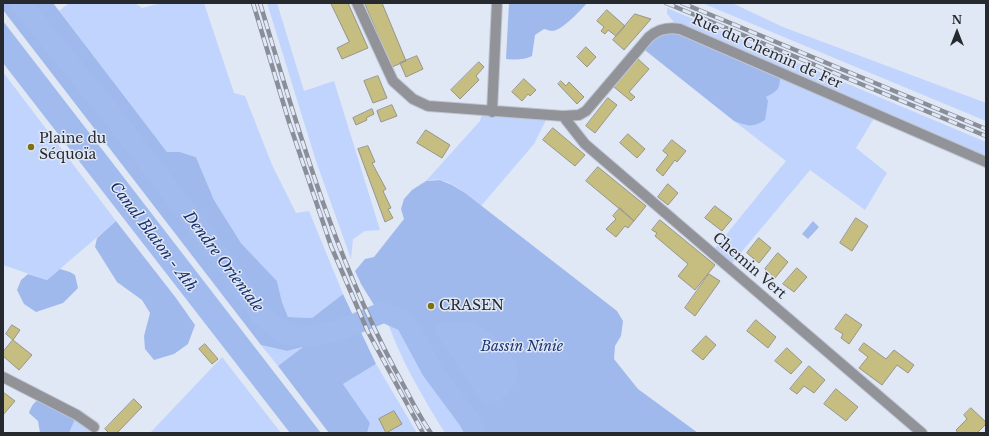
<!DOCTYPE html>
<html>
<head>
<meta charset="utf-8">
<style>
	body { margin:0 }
	#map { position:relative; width:989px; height:436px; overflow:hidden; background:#e0e7f5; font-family:"Libre Baskerville",serif }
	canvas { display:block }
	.frame { position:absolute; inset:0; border:4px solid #26292e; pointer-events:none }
	.north { position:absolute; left:937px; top:12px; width:40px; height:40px; -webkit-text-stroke:3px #e0e7f5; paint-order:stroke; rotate:0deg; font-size:11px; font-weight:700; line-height:16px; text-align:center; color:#26292e }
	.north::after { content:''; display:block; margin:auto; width:14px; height:18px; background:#26292e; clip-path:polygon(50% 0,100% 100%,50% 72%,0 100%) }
</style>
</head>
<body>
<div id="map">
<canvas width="989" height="436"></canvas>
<div class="frame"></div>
<div class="north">N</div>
</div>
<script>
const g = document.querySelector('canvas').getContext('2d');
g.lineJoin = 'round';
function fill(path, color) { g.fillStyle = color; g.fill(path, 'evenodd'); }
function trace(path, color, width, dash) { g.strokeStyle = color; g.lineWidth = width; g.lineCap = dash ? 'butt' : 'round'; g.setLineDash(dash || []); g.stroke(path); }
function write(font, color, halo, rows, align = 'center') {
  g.font = font + ' "Libre Baskerville",serif'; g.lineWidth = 3; g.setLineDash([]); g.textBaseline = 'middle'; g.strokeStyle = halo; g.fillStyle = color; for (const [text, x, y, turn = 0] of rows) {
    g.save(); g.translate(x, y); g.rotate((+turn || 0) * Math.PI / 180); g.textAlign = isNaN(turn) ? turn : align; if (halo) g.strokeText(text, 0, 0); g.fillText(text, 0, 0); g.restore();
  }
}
fill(new Path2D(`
	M69,3H135L142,8L162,3H204L234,93L245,96L272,165L296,213L309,211L343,294L312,318L288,317L282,302L277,281L241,243L214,200L196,157L180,152H167L59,11Z
	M267,3H277L304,91L334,81L380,230L365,231L353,239L351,259L316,161Z
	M702,3H732L783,27L986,103V121Z
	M667,8L986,142V162L876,115L856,148L887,173L865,210L810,170L729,267L712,252L786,161L734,121L747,126L680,29L667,14Z
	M3,72L116,221L47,280L3,265Z
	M483,110L547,118L534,144L481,206C470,197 453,182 440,180C436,179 430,180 426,181L480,121Z
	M384,312L406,322L432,370L469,420L476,433H445C421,395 398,355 384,312Z
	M261,345L287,351L304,347L278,366Z
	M222,357L281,433H150Z
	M376,364L417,433H367L370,423L343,384Z
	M77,415L100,433H69Z`), '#c0d4fd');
fill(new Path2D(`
	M3,3H53L167,152H180L196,157L214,200L241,243L277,281L282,302L288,317L312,318L343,294L376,364L343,384L370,423L367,433H329L278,366L303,347L287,351L261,345L3,10Z
	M509,3H587C581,10 565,27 556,30C552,32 548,30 544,29L535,35L532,56C524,60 516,60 506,59Z
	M667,28L780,77C780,90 777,91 766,97L768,101L765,120C752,128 747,126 734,121L641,47Z
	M440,180L452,185L465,193L617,311L623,321L621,336L615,346L614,359L638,389L698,433H476L469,420L432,370L406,322L384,312L374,305L361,284L355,271L365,259L374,257L404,219L401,209L404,199L412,190L426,181Z
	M116,221L176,298L195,325L188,344L174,354L154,360L145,349L144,336L150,313L142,300L117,282L95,247L97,238Z
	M60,269L70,272L75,275L78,288L63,303L36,312L24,304L17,290L21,280L28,274L47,280Z
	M43,397L77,415L69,433H40L38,421L29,413C32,404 35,401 43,397Z`), '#a0b9ed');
fill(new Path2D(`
	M3,21L321,433H290L3,63Z
	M813,221L819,227L808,239L802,234Z
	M445,322H476C491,335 530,361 514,385C510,392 503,397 497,403L483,404L436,333L435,324Z`), '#a1bbef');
trace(new Path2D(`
	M20,3L112,115L226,264L260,314L285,334L310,336L338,331L384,312L406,322L432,370L469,420L476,433`), '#a1bbef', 21);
const building = new Path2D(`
	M331,3H348L368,48L342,59L337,48L349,42Z
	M365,3H382L406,61L392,67Z
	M607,10L625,26L616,36L608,30L605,34L601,31L604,27L597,21Z
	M635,14L651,19L624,50L613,40Z
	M586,47L596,57L587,67L577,57Z
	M417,56L423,69L406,77L400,63Z
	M638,59L649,69L629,92L635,97L631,101L614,87Z
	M479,62L484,67L476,76L479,80L460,99L451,90Z
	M378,76L387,98L373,103L364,81Z
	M524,79L536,90L530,96L528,94L522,101L512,92Z
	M561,81L566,86L569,82L584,97L577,104L558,84Z
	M608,98L617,105L595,133L586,126Z
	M392,105L397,116L381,122L377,111Z
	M372,109L374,114L366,118L367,120L356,125L353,118Z
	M553,128L585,155L575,166L543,140Z
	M426,130L450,145L442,158L417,143Z
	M628,134L645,149L637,158L620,143Z
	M672,140L686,151L677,162L675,160L663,176L656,170L668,155L663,151Z
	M368,146L375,162L372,163L386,189L383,191L391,208L388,209L393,218L385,222L358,149Z
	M598,167L646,206L634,221L586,181Z
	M668,184L678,193L668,205L658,197Z
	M715,206L732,219L722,231L705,218Z
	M620,208L634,221L628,228L625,226L616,237L606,229L616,219L613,216Z
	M856,218L868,226L852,251L840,243Z
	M660,220L715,265L695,290L678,276L688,264L655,236L657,233L652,230Z
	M759,238L771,248L759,263L747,253Z
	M778,253L788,262L775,278L765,269Z
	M797,268L807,277L794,292L783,284Z
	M709,274L720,281L695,316L685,308Z
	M432,301L435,305L431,310L427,307Z
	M846,314L862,325L849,344L841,338L843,334L835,329Z
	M756,320L776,337L768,348L747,331Z
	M12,325L20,330L13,340L6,334Z
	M706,336L716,345L703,360L692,351Z
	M13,340L32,355L19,370L3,356V352Z
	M864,343L886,359L894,350L914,365L908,373L897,365L882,385L859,368L868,357L859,350Z
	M205,344L218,359L212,364L199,349Z
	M787,348L802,362L791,374L775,361Z
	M809,366L825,380L814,393L804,386L797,394L790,389Z
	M836,389L858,407L846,421L824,404Z
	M3,392L15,401L3,415Z
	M134,399L142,407L117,433H109L105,429Z
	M971,408L986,422V424L977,433H958L956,430L967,419L964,415Z
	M394,411L402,424L386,433L379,419Z`);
fill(building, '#c6bd81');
trace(building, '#979587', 1);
const street = new Path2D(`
	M357,3L393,81L413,99L428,106L563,116L579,115L586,111L649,37C658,29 668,27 680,29L986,162
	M492,112L497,3
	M563,116L585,144L922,433
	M3,377L77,415L94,427`);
trace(street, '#bfc5d1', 12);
trace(street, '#919399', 10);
const rail = new Path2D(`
	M253,3L289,122L331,246L368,332L423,433
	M260,3C300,136 337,266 405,388C413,403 421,419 431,433
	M666,3L986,136
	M682,3L986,129`);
trace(rail, '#898e98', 4.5);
trace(rail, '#e0e7f5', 3, [9]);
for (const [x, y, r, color] of [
	[31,147,4,"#7f7112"],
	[431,306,4,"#7f7112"]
]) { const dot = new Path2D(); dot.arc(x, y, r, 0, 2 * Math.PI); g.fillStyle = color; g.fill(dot); trace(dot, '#e0e7f5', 1.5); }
write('14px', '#26292e', '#e0e7f5', [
	["Rue du Chemin de Fer",767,52,24],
	["Chemin Vert",749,266,41]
]);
write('14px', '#26292e', '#e0e7f5', [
	["Plaine du",39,139],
	["Séquoïa",39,155],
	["CRASEN",439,306]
], 'left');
write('italic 14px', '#1d3673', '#e0e7f5', [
	["Bassin Ninie",522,347]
]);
write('italic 15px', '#152e6a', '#e0e7f5', [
	["Canal Blaton - Ath",153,237,53],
	["Dendre Orientale",223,262,53]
]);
</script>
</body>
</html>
